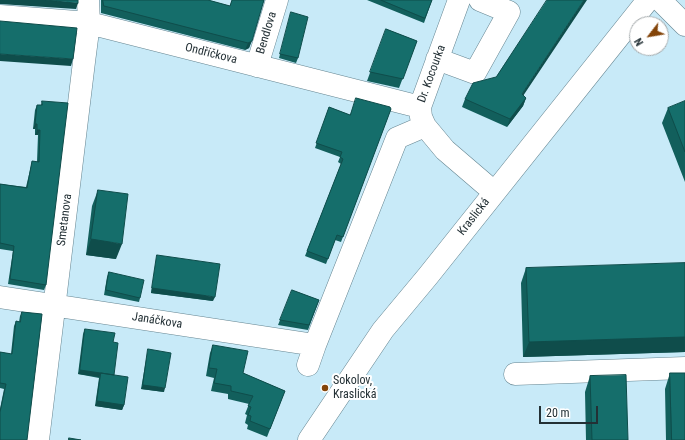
<!DOCTYPE html>
<html>
<head>
<meta charset="utf-8">
<style>
	body { margin:0 }
	#map { position:relative; width:685px; height:440px; overflow:hidden; background:#c8eaf8; font-family:"Roboto Condensed",sans-serif }
	canvas { display:block }
	.north { position:absolute; left:629px; top:16px; width:40px; height:40px; box-sizing:border-box; background:#fff; border:1px solid #a7acae; border-radius:50%; rotate:239deg; font-size:11px; font-weight:700; line-height:16px; text-align:center; color:#233035 }
	.north::after { content:''; display:block; margin:auto; width:14px; height:18px; background:#834409; clip-path:polygon(50% 0,100% 100%,50% 72%,0 100%) }
	.scale { position:absolute; left:539px; top:406px; width:59px; height:18px; box-sizing:border-box; border:2px solid #233035; border-top:0; padding-left:5px; font-size:12px; line-height:14px; white-space:nowrap; color:#233035; -webkit-text-stroke:3px #fff; paint-order:stroke }
</style>
</head>
<body>
<div id="map">
<canvas width="685" height="440"></canvas>
<div class="north">N</div>
<div class="scale">20 m</div>
</div>
<script>
const g = document.querySelector('canvas').getContext('2d');
g.lineJoin = 'round';
function trace(path, color, width, dash) { g.strokeStyle = color; g.lineWidth = width; g.lineCap = dash ? 'butt' : 'round'; g.setLineDash(dash || []); g.stroke(path); }
function fill(path, color) { g.fillStyle = color; g.fill(path, 'evenodd'); }
function write(font, color, halo, rows, align = 'center') {
  g.font = font + ' "Roboto Condensed",sans-serif'; g.lineWidth = 4; g.setLineDash([]); g.textBaseline = 'middle'; g.strokeStyle = halo; g.fillStyle = color; for (const [text, x, y, turn = 0] of rows) {
    g.save(); g.translate(x, y); g.rotate((+turn || 0) * Math.PI / 180); g.textAlign = isNaN(turn) ? turn : align; if (halo) g.strokeText(text, 0, 0); g.fillText(text, 0, 0); g.restore();
  }
}
const minor = new Path2D(`
	M459,0L420,107L421,117L425,126L445,150L494,192
	M660,0L685,25
	M0,16L89,23L420,107
	M437,59L475,73L509,12L480,0
	M257,66L277,0
	M0,297L315,345
	M308,365L315,345L397,138L425,126
	M515,374L685,368
	M38,440L84,62L89,23L88,0
	M309,440L383,330L428,276L648,0`);
trace(minor, '#658591', 23);
trace(minor, '#fff', 22);
fill(new Path2D(`
	M101,0H208L230,6L232,0H264L249,48L245,50L101,13Z
	M367,0H432L424,23Z
	M291,12L298,58L296,63L279,58Z
	M386,29L417,41L399,88L367,81Z
	M524,96L526,98L523,106L507,127L462,107L465,99Z
	M42,101L46,285L44,290L8,284L13,251L0,249V184L26,187L31,166L32,161L37,162L38,135H35V129H33L35,110L37,105H41Z
	M685,101V182L662,123L668,108Z
	M329,107L350,115L391,109L341,242L335,240L326,264L305,256L341,164L338,162L340,157L315,148Z
	M98,190L116,259L86,255L92,206Z
	M157,255L213,301L151,293L156,259Z
	M685,263V352L523,357L521,283L526,268Z
	M109,272L140,298L139,302L104,295L107,277Z
	M292,290L319,300L308,330L278,325Z
	M22,312L0,440V409L4,389L0,388V352L11,354L14,326L16,321L19,322L20,316Z
	M85,329L113,342L114,375L124,405L122,410L95,406L99,378L78,374L83,334Z
	M213,345L243,373L285,391L267,437L247,429L248,425L245,423L247,415L245,414L249,404L228,399V394L211,391L214,378L206,376L210,353Z
	M148,349L164,392L141,389L147,354Z
	M670,373L685,440H666L665,389Z
	M590,376L628,440H586L585,392Z`), '#125f5c');
fill(new Path2D(`
	M0,0H46L78,3L76,9L0,4Z
	M584,0H587L519,102L522,94Z
	M252,41L249,48L245,50L248,43Z
	M0,54L73,59L71,66L0,61Z
	M526,98L523,106L507,127L510,119Z
	M35,124H37L35,129H33Z
	M37,130H40L38,135H35Z
	M91,239L122,244L116,259L86,255Z
	M152,288L215,297L213,301L151,293Z
	M685,337V352L523,357L529,342Z
	M80,370L101,373L99,377L78,374Z
	M143,385L165,388L164,392L141,389Z
	M97,401L124,405L122,410L95,406Z`), '#0f4d4b');
const building = new Path2D(`
	M46,0H78V3Z
	M103,0H208L230,6L232,0H264L252,41L248,43L104,6Z
	M381,0H432L425,18Z
	M547,0H584L522,94L526,98L510,119L465,99L473,83L496,77Z
	M291,12L308,17L298,58L280,54Z
	M0,21L77,28L73,59L0,54Z
	M386,29L417,41L403,79L370,72Z
	M356,98L390,107L391,109L343,237L337,235L328,259L307,251L343,159L340,157L342,152L316,143L329,107L350,115Z
	M42,101L68,103L46,285L10,279L14,246L0,243V184L27,188L32,161L39,162L40,130H37V124H35L37,105H42Z
	M685,101V152L668,108Z
	M98,190L128,194L122,244L91,239Z
	M157,255L220,264L215,297L152,288Z
	M685,263V337L529,342L526,268Z
	M109,272L144,280L140,298L106,290Z
	M292,290L319,300L309,325L280,320Z
	M22,312L42,314L27,440H0V412L6,384L0,383V352L12,354L16,321L20,322Z
	M85,329L115,333L113,342L118,343L114,375L80,370Z
	M213,345L248,351L243,373L285,391L270,429L250,421L251,416L248,415L251,407L248,406L253,396L231,391V386L214,383L217,369L209,368Z
	M148,349L171,353L165,388L143,385Z
	M101,373L128,377L124,405L97,401Z
	M670,373H685V440H672Z
	M626,375L628,440H592L590,376Z
	M69,438L81,440H69Z`);
fill(building, '#156e6b');
trace(building, '#0f4d4b', 1);
for (const [x, y, r, color] of [
	[325,388,4,"#834409"]
]) { const dot = new Path2D(); dot.arc(x, y, r, 0, 2 * Math.PI); g.fillStyle = color; g.fill(dot); trace(dot, '#fff', 1.5); }
write('12px', '#233035', '#fff', [
	["Bendlova",267,33,-73],
	["Ondříčkova",211,54,14],
	["Dr. Kocourka",432,74,-70],
	["Kraslická",474,217,-52],
	["Smetanova",65,220,-83],
	["Janáčkova",157,321,9]
]);
write('12px', '#233035', '#fff', [
	["Sokolov,",333,381],
	["Kraslická",333,395]
], 'left');
</script>
</body>
</html>
